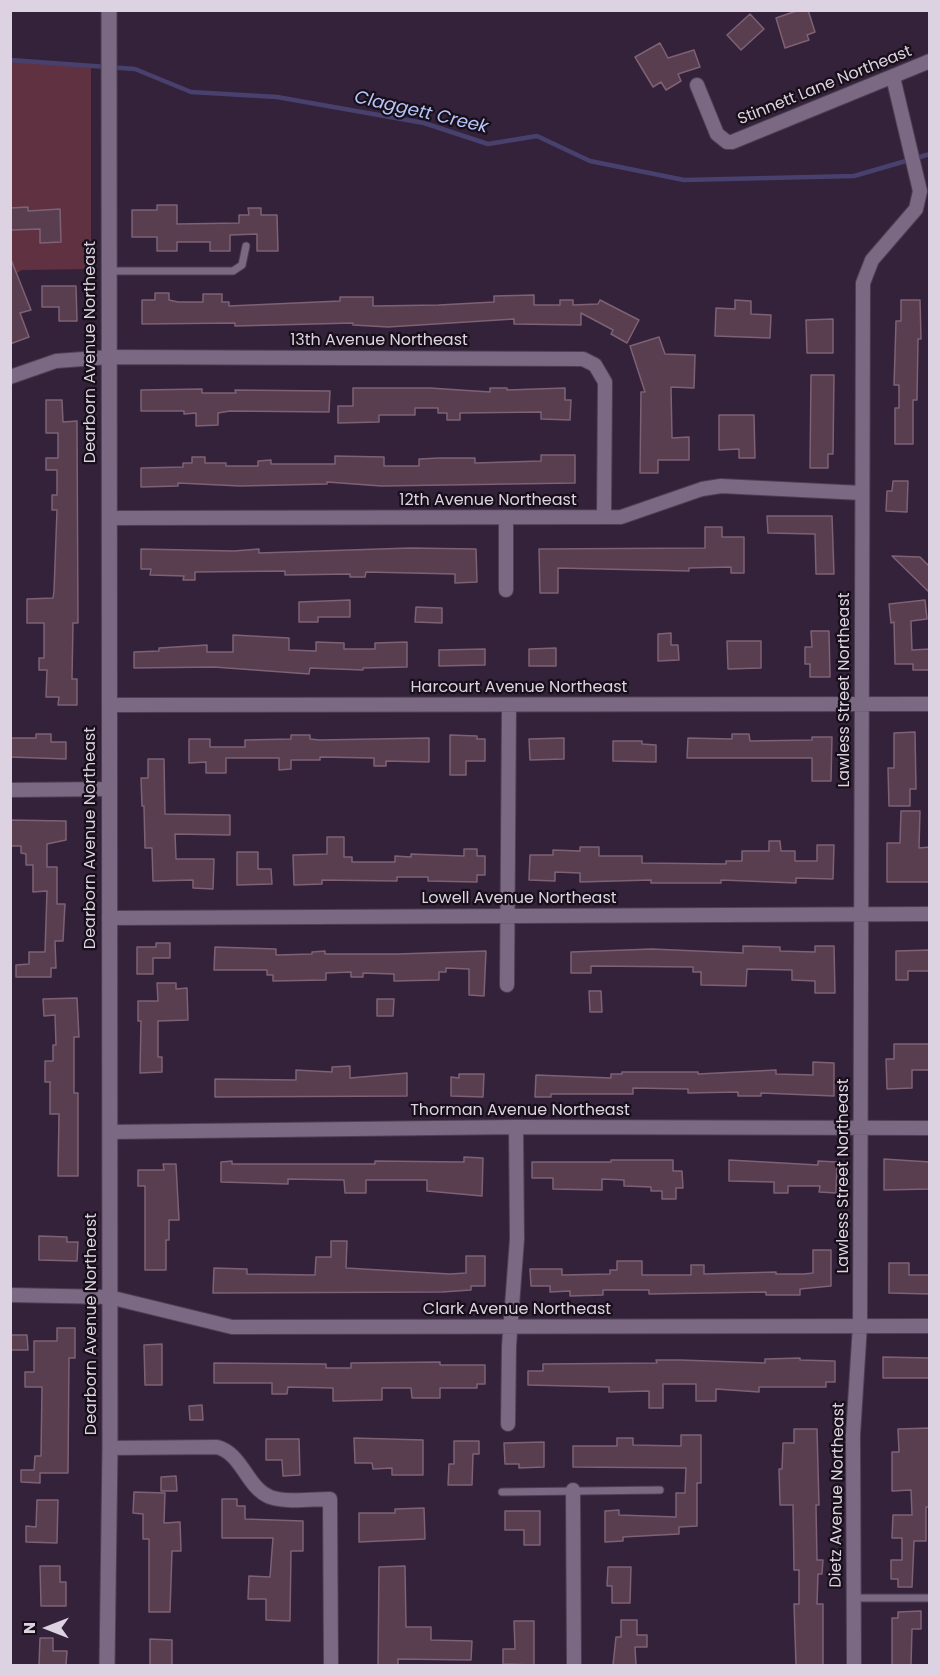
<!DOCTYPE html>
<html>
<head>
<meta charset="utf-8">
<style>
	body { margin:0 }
	#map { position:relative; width:940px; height:1676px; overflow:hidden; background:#332239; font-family:Poppins,sans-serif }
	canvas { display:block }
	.frame { position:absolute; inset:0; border:12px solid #ddd2e1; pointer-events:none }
	.north { position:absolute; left:18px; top:1598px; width:60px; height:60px; -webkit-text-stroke:4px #170f19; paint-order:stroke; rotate:270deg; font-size:16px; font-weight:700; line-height:24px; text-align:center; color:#ddd2e1 }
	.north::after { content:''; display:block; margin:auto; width:21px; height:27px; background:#ddd2e1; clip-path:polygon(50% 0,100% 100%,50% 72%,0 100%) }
</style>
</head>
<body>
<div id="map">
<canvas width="940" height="1676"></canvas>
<div class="frame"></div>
<div class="north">N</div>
</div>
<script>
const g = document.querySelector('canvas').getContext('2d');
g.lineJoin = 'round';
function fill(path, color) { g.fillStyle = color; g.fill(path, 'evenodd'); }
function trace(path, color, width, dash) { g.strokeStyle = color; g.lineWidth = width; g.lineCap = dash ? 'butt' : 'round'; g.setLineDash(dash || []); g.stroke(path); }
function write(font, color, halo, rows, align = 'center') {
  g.font = font + ' Poppins,sans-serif'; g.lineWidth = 4.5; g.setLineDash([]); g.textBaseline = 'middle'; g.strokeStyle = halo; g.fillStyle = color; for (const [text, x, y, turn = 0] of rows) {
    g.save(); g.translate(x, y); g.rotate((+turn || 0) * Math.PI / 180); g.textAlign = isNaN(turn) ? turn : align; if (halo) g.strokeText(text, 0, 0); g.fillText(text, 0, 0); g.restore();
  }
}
fill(new Path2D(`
	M10,60L91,65V269L22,270L11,276Z`), '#603241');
trace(new Path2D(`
	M10,60L135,69L191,92L277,97L424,123L488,144L537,136L590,161L684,180L854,176L930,154`), '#48416e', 4.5);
const building = new Path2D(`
	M799,10H808L815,32L807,35L809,40L785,48L776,18Z
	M750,14L764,29L741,50L727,35Z
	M660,43L668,58L694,50L700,67L678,74L681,81L666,90L661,82L653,87L635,57Z
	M157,205H177V224L239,223V215H249L248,208H261V215H277L278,251H257V234L230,235V251H210V242H177V251H157V237H132V210H157Z
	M28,207V211L60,209L61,242L40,243V229L11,230L10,208Z
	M10,257L31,310L20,313L29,337L10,344Z
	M42,286H76L77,321H59V307H42Z
	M155,293H169V300L178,302H203V294H222V302H229V306L340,301V297H373V306L439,305L494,302V296L534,295V305H560V300H573V305L598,304L600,300L639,320L627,343L611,334L613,330L581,313V325L514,324V319L388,327L353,325V323L235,326V323L142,324V300H155Z
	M735,300L751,301V314L771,315L770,338L715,336L716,308L735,309Z
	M901,300H920L921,339H918L917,400H913V444H895V408H899V385H894L895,354L896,321H901Z
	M833,319V353H807L806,320Z
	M659,337L665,354L695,355L694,388L671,387L672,438L689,437V460H658V473H640L641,392H645L630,346Z
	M811,375H834L833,454H828V468H810Z
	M353,388H430L490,392V388H507V390L565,388V400H571L570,420L541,419V412L460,413V420H447V413H438V408H415V415H379V422L338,423V406H353Z
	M202,389V393H236L235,390L330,391L329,412L230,411L218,413V425L196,426V413L184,414V411H141V390Z
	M46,400H62L63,422L77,421L78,623H73L72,679H77V705H58L59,697H46L47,670H39V658H44V623H27V599L53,598L54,591L57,510H52V495H57V470H46V458H58V433H46Z
	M719,415H754L755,458H739V449L719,450Z
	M541,455H575V483L381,486L327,482V484L240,486L178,483V486L141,487V468L183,467V463H192V457H205V463H226V466H258V461L271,460V464H335V456L384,457V466H419V459L439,458H475V463L541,461Z
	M893,481H908L907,512L886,511L887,491H892Z
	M767,516H832L834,574H816L815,534L768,533Z
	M705,527H722V537H744V573H731V567L689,568V571L558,568V593H540L539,549L705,548Z
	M410,548L476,549L477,582L455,583V574L366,572L365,577H350V574L285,575V571L195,572V580H183L184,576L150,575L151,569H141V549L234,551L259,549V553Z
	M892,556L920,557L930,567V593Z
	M350,600V617H318V622H299V602Z
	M925,600L927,619L911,621L912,650L930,649V670H913V664H895L894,622L891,623L889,604Z
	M416,607L442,608V623L415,622Z
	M811,631H829L830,677H810V664H805V647H812Z
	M671,633V645H678L679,660L658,661V634Z
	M233,635L289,638V650L316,651V642L344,643V649H375V643L407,642V667L363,668V670L310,668L309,674L214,667L134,668V652L159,651V648L207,645V652H233Z
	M727,641H761V668L728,669Z
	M556,648V666H529V649Z
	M485,649V665L439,666V650Z
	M915,732L916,789H910V806H889L888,768H894V733Z
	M36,734H51V742H66V759L10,757V738H36Z
	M732,734H749L750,741L812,740V737H832L831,781H812V758H687L688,738L732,739Z
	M291,735H310V739L319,740L429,738V762L386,761V766H374V758L320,757V760H291V769L279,770V758H226V773H206V762L189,763V739H210V747H245V740L291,739Z
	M450,735L477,736V739H485V761H466V775H450Z
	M564,738V759L530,760L529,739Z
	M613,741H642V744L656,745V762L613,761Z
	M148,759H164L165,814L230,815V835L175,834L176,859H214L213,889L193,888V880L153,881L152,848H145L144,806H142L141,778H148Z
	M901,811H920L919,848L930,847V882H887V843H900Z
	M10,820L66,821V840L47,844V867H57V904H65L63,941H55L56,968H51V977H16V965L29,964V952H45L47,891L33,892V865H26V854L21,853V846H10Z
	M327,837H344V857H352V862H395V856L411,857V854L464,856V849H477V856H485V875H477V882L428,881V877H397V881L322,880V884L294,885L293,855L327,854Z
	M769,841H780L781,851H795V861H817V845H834L833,879L796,878V883L721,880V883H651V880L580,882V873L555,872V881L529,880L530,855H553V850L580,851V847H599V856H642V863L726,864V861H742V851H769Z
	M237,852H258V869H271L272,884L237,885Z
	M156,943H170V958H153V974H137V947H156Z
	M743,946L780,947V951L815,952V946H834L835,993H815V981L792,980V970L747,969L746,986L701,985V972H693V967L591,966V973H571V952L652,949L743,953Z
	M215,947L276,949V955L312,954V952L325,951V954H398L486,951L484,996L469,995V969L446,968V972H439V980L394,981V974L363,973V977H351V972L326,973V980L273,981V975H267V970H214Z
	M930,950V971H908V980H896V951Z
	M157,983H176V989L187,988L188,1020L158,1021V1057H162V1072L140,1073L141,1021H138V1001H158Z
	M589,991H601L602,1012H590Z
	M77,998L79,1037H74V1093H78V1176H58L59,1114H50V1082H45V1061H53V1045H56L55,1015L44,1016L43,999Z
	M377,999H394L393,1016H377Z
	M894,1044H930V1070H912V1088L887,1089L886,1059H894Z
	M813,1062L834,1063V1096L761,1093V1096H738V1092L688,1093V1089L633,1088V1094H551V1097H535L536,1075L611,1078V1074H622V1072H698V1074L776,1070V1074L813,1075Z
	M350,1066V1078L407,1073V1096L215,1097V1079L296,1080V1070L332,1072V1067Z
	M459,1074H484L483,1097L451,1096V1077L459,1078Z
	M464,1157L483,1158L482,1196L427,1191V1180H366V1193H345L344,1180L288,1179V1184L221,1182V1162L232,1161V1164H375V1161L464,1162Z
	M884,1159L930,1162V1189L884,1190Z
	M611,1160H673V1171H682L683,1188H676V1199H662V1191H651V1187L624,1186V1180L602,1179V1190L553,1189V1178H532V1162H611Z
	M729,1160L818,1165V1161L837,1162L836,1193L819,1192L820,1186H788V1193H774V1182L729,1181Z
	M163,1164H176L179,1220H169V1240H166V1270H145V1186H138V1170H164Z
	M39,1236L67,1237V1242H78L77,1261L39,1260Z
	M331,1241H347L346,1268L450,1274L466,1273V1256H485V1286H471V1290L442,1292L213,1293L214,1268L247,1269V1274L315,1275L316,1257H331Z
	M813,1250H831V1286L800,1289V1295H766V1292L649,1294V1290H603V1295L570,1296V1291L550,1292V1286H531L530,1269H562V1275L610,1274V1270H617V1261H642V1275H691V1265H704V1274L776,1272V1274H804L813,1273Z
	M889,1263H909V1275H930V1294L889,1293Z
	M57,1328H75V1358H69L68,1473H40V1483L21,1482V1470H34L35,1456H41L42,1387H25V1372H34V1341H57Z
	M10,1335H27L28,1350H10Z
	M162,1344V1385H145L144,1345Z
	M883,1357L930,1358V1378H883Z
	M800,1358V1360L835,1361V1382H826V1387H759V1392L716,1389V1401H696V1384H663V1408H649V1391L609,1392V1387L528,1385V1371H543V1364L657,1363L656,1360H681L765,1363V1359Z
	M440,1362V1365H485V1384H477V1388H440V1398H412L411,1388H382V1400L333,1401V1388L288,1387L287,1394H272V1383H214V1363L326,1364V1368H351V1363Z
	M202,1405L203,1420H190L189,1406Z
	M930,1428V1507H926V1541H914L912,1587H898V1579H891V1560H902V1538H892L893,1515H912L911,1490L892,1491V1452H899L898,1429Z
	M794,1429H817L819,1505H816L817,1560H823L822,1574H818L817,1604H823V1665H796L794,1604H799V1570H794L793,1505H780L779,1469H782L783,1443H794Z
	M681,1435H701V1483H697V1526L679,1527V1534L623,1537V1541L605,1542V1511L619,1510V1515L676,1517V1493H685L686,1468L573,1467V1446H617V1438H633V1445L681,1446Z
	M354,1438L423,1440V1475H392V1468L373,1469L372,1463H355Z
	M266,1439H299L300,1475L283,1476L282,1460H266Z
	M454,1441H479V1454H473L472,1485H448L449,1464H454Z
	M544,1442V1467L519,1468V1464H505L504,1443Z
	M176,1476L177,1491H161V1477Z
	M134,1492L165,1493L164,1523L180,1522L181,1551H172L170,1612H149V1539H143V1514L133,1513Z
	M222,1499H237V1506H245V1519L303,1521V1551H291L290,1621L266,1620V1599H248L249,1576L270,1577L273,1538H222Z
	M37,1500H58L57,1543L26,1542V1526L36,1527Z
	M424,1508L425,1539L359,1542V1513H395V1509Z
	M505,1511H540V1545H524V1530H505Z
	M40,1566H60V1582H66V1606H41Z
	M405,1566L406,1627H431V1640L472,1641L471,1660L398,1659V1665H378L379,1567Z
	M608,1567H631L630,1603H612V1586H607Z
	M921,1611V1629H912L911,1665H892V1618H898V1612Z
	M621,1620H637V1635H647V1647H635L636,1665H613L616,1637H621Z
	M514,1621H534V1665L503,1664V1649H515Z
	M40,1638H53V1651H67L66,1665H39Z
	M150,1639L172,1640V1665H150Z`);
fill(building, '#593e50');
trace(building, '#7e6175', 1.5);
const service = new Path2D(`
	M110,271H233L242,265L246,246
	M502,1492L660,1490
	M854,1598H930`);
const minor = new Path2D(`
	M697,85L717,134L727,142H732L930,61
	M10,377L56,361L110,357L583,359L595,365L605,382L604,517
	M506,517V590
	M109,518L621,517L702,489L721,486L862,493
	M109,705L930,704
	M10,790L109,789
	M109,918L930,914
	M507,985L509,705
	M110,1132L516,1127L930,1128
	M10,1295L109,1297L232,1327L930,1326
	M508,1424L509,1346L517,1239L516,1127
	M110,1448L217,1447C243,1454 246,1487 270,1497C287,1503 312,1499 330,1499L331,1666
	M573,1490L574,1666
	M854,1666L853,1435L860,1325L863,283L872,260L916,209L920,191L893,77`);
const tertiary = new Path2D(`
	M107,1666L110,1448L109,10`);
trace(service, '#4d3f52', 9);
trace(minor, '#4d3f52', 16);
trace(tertiary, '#4d3f52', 17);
trace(service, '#7b6883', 7);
trace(minor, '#7b6883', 14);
trace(tertiary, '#7b6883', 15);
write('16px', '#ddd2e1', '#170f19', [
	["Stinnett Lane Northeast",825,86,-22],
	["13th Avenue Northeast",379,341],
	["Dearborn Avenue Northeast",91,352,-90],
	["12th Avenue Northeast",488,501],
	["Harcourt Avenue Northeast",519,688],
	["Lawless Street Northeast",845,690,-90],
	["Dearborn Avenue Northeast",91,838,-90],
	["Lowell Avenue Northeast",519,899],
	["Thorman Avenue Northeast",520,1111],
	["Lawless Street Northeast",844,1176,-90],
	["Clark Avenue Northeast",517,1310],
	["Dearborn Avenue Northeast",92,1324,-90],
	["Dietz Avenue Northeast",838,1495,-89]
]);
write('italic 18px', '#b6c4fc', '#170f19', [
	["Claggett Creek",421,113,13]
]);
</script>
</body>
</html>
